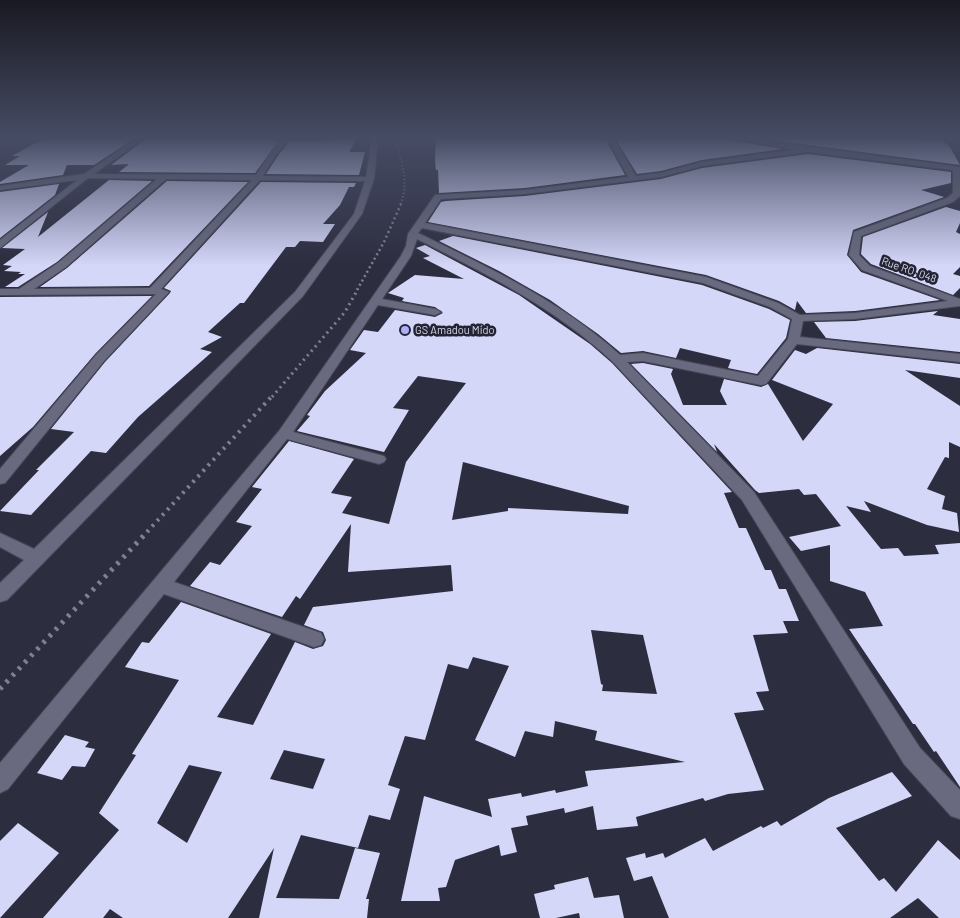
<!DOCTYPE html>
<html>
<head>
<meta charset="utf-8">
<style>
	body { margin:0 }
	canvas { display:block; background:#2d2d40 }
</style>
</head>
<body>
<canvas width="960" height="918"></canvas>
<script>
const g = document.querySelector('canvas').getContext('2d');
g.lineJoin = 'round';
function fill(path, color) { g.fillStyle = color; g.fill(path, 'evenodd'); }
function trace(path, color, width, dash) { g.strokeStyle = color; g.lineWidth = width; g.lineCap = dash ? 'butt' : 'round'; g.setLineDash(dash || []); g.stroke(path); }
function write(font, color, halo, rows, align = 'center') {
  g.font = font + ' Barlow,sans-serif'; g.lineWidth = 5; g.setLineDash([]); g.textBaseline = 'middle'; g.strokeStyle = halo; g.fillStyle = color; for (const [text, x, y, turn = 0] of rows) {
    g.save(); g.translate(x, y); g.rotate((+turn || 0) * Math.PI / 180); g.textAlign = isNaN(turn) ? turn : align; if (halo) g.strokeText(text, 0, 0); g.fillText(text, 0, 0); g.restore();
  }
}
fill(new Path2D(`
	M44,138H135L94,165H67L63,175L0,184V182L29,165H5L20,156H12Z
	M147,138H277L274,141H279L255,173L119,172L129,164L111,165Z
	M336,138H357L350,150V152H365L359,175L266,174L279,154L290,141H323L334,140Z
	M436,138H605L625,175L525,188L439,193L438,170H436L435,162Z
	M691,138H727L729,140L783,149L702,160L661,171L637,174L616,140Z
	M755,138H891L942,140L950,147L960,165Z
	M808,154L951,172V183L921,190L944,197L853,230L847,255L861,272L940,300L855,311L806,313L797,301L795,310L779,301L706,275L428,222L441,202L446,201L525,196L661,179L702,168Z
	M109,180L152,181L57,262L18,287H5L25,274H18L21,272L4,271L12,266L3,265L25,249L2,248L48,212L38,237Z
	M167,181L248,182L149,286L40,287L67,268Z
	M261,182L356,183L354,187H349L340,205L323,224H335L323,242L300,241L295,247H286L244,303H240L208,332L222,337L200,349L212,352L138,417L106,453L91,451L31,515L0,511L39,470H36L74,432L51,429L105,362L170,293L171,291L164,288Z
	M59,184L55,195L0,238V192Z
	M946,207L960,211V223L956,232L960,234V267L953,274L960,276V288L953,295L871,264L861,254L863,237Z
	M423,230L702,285L769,309L790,320L786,338L757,374L728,368L731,360L680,348L676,358L643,351L621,353L598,334L550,300L499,271L439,241L453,236Z
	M425,245L519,295L590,344L612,363L732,492L724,493L739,528H746L765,570H771L779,589H786L799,621H783L788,633L753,635L769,691L756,692L764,710L734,713L764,790L728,794L705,801L703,798L636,817L638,826L597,830L593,806L565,813L564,808L526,816L528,825L511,828L517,852L501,856L499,845L455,860L446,887L438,888L440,901H401L424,796L492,817L488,799L521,793L522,797L555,790L556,793L588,786L585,771L685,762L595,740L597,731L555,721L553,737L525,731L515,757L475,740L509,666L473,657L468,669L448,664L425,740L405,736L388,785L400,789L390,820L369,815L358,848L301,835L276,898L339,899L355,848L380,853L366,899H369L367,918H259L274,848L228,918H123L110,909L103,918H43L119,830L99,813L136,755L132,754L179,680L125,667L142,642L149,643L181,602L271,634L217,717L253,725L295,642L313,649L323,646L326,640L323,632L304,625L313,607L453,591L451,565L348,572L351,524L300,599L296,596L282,617L190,586L210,562L220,565L252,526L236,522L262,489L252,487L289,441L354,459L331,493L352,497L342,513L389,524L406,462L466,383L418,376L393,408L409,410L384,452L297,431L310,416L307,415L325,391L366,353L350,350L364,330L378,332L395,310L435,317L443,313L435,307L402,301L404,298L388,293L415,275L464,279L423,258L430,256L416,248ZM463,462L629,506L628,514L508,508V511L452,520ZM591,630L643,635L657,694L602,691L603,685L601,684ZM284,750L325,759L313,789L270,779ZM189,765L222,772L187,843L157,823Z
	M152,296L95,354L33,427L0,456V297Z
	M938,311L933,315L960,319V352L826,338L814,322L855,321Z
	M817,348L960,364V378L905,370L960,406V447L949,442V458L945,457L927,489L945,496L942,509L957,513L959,532L927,525L864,501L871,512L846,506L881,549L898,548L904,556L939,554L935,545L960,543V787L936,751L934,752L915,724H913L849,629L883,626L865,592L830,581V545L801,551L789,537L841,526L816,494L804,495L799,489L759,493L755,490L714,444L717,452L631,364L643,363L673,369L671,374L683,405H727L720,391L724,379L761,387L768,384L803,441L833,404L772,380L795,350L806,354Z
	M65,735L89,742L85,747L95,749L85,767L72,766L62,780L37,773Z
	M892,772L912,796L836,828L879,881L884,878L896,892L938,840L960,860V918H939L918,898L890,918H669L652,876L634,881L626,858L645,853L646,858L663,853L665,858L705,838L713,851L761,826L763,828L777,821L781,826L829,798Z
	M18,823L59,853L0,918V841Z
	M588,877L594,898L619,895L624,918H580L579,913L556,918H540L534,894L555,889L554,885Z`), '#d5d7f9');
const street = new Path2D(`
	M138,138H145L94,174L256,175L272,151L284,138H290L277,153L263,176L366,177L372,138H378L374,179L362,214L303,296L7,600L0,602V583L24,560L0,547V533L34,549L295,292L354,214L365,181L260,180L161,289L169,292L104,361L5,483L0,484V469L96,355L156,294L0,295V289H19L58,263L157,179L88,178L0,248V240L77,180L0,190V186L84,174ZM166,179L252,180L150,288L34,289L66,267Z
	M607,138H613L636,176L661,173L702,162L808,148L811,150L808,152L702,166L661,177L525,194L441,199L425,223L706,277L778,303L800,315L855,313L948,301L862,270L849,255L854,232L947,198L953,193V169L957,167L960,168V196L953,202L861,236L859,255L870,266L960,299V306L855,319L803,321L800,337L960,354V362L797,344L766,384L761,385L643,361L627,362L754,492L920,748L960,790V819L951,816L904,764L742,500L613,362C555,308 487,274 417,239L411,256L382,299L435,309L441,312L435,315L378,305L293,432L384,456L386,459L384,462L379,464L287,439L174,582L321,633L324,639L321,645L314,647L164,594L8,789L0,793V763L279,431L401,256L406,246L408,234L435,195L525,190L628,177ZM422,228L703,283L770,307L792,319L788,339L758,376L643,353L620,355C561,301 490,268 418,233Z`);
const secondary = new Path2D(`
	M729,138H743L960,167V171L808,152Z`);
trace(street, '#474857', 2);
trace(secondary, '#474857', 2);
fill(street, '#696a7f');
fill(secondary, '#696a7f');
trace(new Path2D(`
	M395,138C401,159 410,184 400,205`), '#808190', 2, [1, 2.5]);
trace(new Path2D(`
	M357,290L384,242L401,204`), '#808190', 2.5, [2, 3]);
trace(new Path2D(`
	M272,397L345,312L358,289`), '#808190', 3, [2, 4]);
trace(new Path2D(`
	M147,532L273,395`), '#808190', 4, [2.5, 5]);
trace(new Path2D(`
	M0,689L148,531`), '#808190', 5, [3, 6]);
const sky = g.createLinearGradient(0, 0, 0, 266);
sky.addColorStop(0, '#191923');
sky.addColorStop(0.52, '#464c64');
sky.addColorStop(1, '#464c6400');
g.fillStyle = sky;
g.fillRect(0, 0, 960, 266);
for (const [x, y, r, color] of [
	[405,330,5,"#aeaefa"]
]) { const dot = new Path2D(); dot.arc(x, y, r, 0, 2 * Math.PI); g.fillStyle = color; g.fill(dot); trace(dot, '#232335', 2); }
write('11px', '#d7d8e4', '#232335', [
	["Rue RO. 048",909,270,19]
]);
write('11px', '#d7d8e4', '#232335', [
	["GS Amadou Mido",415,330]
], 'left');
</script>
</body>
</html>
